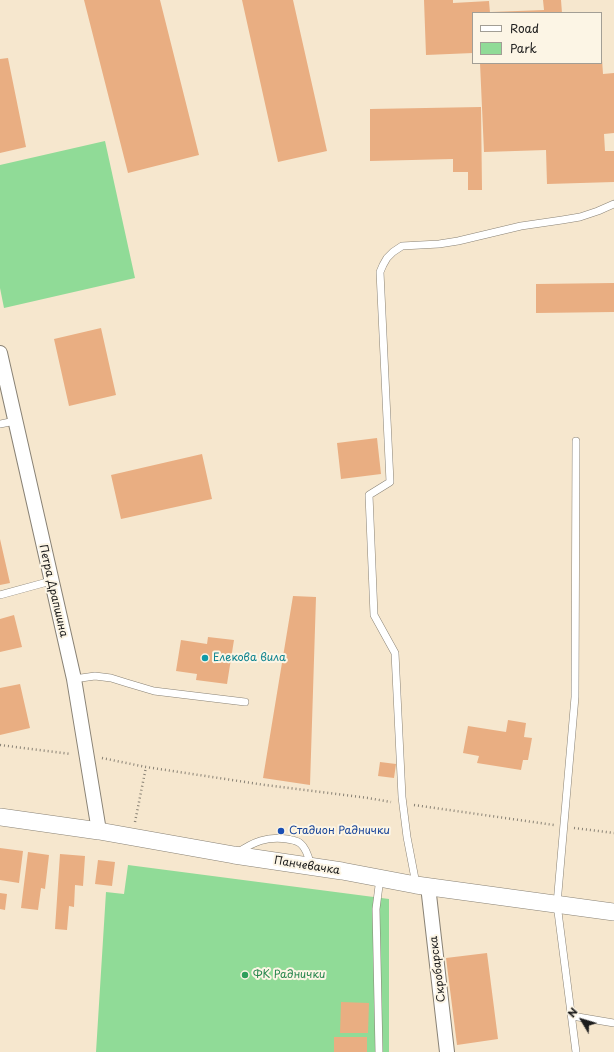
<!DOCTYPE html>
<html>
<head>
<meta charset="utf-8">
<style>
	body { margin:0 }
	#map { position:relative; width:614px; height:1052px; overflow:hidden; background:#f6e7ce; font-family:"Playpen Sans",sans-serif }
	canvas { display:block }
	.legend { position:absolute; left:472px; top:12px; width:130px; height:52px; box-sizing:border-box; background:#fcf5e5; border:1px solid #a29e95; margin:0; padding:5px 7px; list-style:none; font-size:12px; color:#1c1c1c }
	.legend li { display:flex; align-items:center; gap:8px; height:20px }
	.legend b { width:20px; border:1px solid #a29e95 }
	.north { position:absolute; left:562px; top:1000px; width:40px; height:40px; -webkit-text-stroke:3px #fcf5e5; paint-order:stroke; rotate:308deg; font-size:11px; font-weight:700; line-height:16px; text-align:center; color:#1c1c1c }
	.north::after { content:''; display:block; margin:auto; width:14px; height:18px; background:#1c1c1c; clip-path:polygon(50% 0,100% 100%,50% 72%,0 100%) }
</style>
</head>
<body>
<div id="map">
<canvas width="614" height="1052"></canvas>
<ul class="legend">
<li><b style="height:5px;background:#fff"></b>Road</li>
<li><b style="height:11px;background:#90db97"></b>Park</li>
</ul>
<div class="north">N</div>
</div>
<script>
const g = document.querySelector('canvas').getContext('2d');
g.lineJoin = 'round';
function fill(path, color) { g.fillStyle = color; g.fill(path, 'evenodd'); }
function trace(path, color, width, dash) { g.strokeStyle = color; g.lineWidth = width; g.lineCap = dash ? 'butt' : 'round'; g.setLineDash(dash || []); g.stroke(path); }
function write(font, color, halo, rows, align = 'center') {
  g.font = font + ' "Playpen Sans",sans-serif'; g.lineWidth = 4; g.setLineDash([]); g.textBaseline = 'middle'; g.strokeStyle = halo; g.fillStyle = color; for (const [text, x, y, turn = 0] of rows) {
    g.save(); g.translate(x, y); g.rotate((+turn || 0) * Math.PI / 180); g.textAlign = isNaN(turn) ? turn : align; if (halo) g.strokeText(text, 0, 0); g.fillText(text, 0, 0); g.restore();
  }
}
fill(new Path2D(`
	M105,141L135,278L4,308L0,288V165Z
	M128,865L389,899V1052H96L106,892L124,894Z`), '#90db97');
fill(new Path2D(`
	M84,0H160L199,155L128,173Z
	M242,0H293L327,151L278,162Z
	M424,0H453V3L489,1L490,13H473V53L426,55Z
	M543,0H561L562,13H491V12L544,10Z
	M8,58L26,147L0,153V59Z
	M601,59H602L603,74L614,73V133L604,134L605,151H614V182L547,184L546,150L484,152L480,63H601Z
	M481,107L482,190H468V172H453V159L370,161V109Z
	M614,283V312L536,313V284Z
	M101,328L116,395L69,406L54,339Z
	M377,438L381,474L341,479L337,443Z
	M202,454L212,499L121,519L111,475Z
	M0,539L10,583L0,585Z
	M293,596L316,597L310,785L263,778Z
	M14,615L22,647L0,652V619Z
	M208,637L234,640L227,684L196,680L197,674L176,671L181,640L207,644Z
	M20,684L30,728L0,735V688Z
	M508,720L526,723L524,737L532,738L528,760H523L521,770L477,763L479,756L463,753L468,726L506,732Z
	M380,762L396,764L394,778L378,776Z
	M0,848L23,851L19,883L0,880Z
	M28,852L49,855L45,889L41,888L38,910L21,908Z
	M60,854L85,856L83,886L75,885L74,907L69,906L67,930L55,929Z
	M98,860L115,862L112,886L95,884Z
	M0,893L7,894L5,910L0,909Z
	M487,953L498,1039L457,1045L446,958Z
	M341,1002L369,1003L368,1033H340Z
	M334,1037H367V1052H334Z`), '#e9ae82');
const service = new Path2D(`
	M0,424L15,421
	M0,595L51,581
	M74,679L95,676L111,678L127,683L154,691L245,702
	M237,853C253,842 267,836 287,839C292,840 297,840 301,844C307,849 309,859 311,866
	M416,884L407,837L402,797L395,653L374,615L369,495L390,482L380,272L383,265L387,258L393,252L402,246L439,244L458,241L521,226L562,220L580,217L598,211L614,204
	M572,1016L614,1023
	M379,1052L376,909L380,878
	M576,1052L557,904L575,697L576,441`);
const minor = new Path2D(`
	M0,353L74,679L99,831
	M428,886L447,1052`);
const tertiary = new Path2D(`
	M0,817L99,831L234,855L342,871L416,885L614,912`);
trace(service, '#898275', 8);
trace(minor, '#898275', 16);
trace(tertiary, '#898275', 18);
trace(new Path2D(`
	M0,745L71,754
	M102,758L146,767L265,785L368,798L391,802
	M414,805L554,825
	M135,822L146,767
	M574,828L614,833`), '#898275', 2.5, [1, 3]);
trace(service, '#fff', 7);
trace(minor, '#fff', 14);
trace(tertiary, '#fff', 17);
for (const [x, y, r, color] of [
	[205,658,4,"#0f9aa8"],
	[281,831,4,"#1a4fb4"],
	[245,975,4,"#2e9e5b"]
]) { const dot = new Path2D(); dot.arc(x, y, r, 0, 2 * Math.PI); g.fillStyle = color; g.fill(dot); trace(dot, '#fcf5e5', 1.5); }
write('11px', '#1c1c1c', '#fcf5e5', [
	["Петра Драпшина",53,591,77],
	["Панчевачка",307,866,9],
	["Скробарска",438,969,-97]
]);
write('11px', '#0d838f', '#fcf5e5', [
	["Елекова вила",213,658]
], 'left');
write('11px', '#164399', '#fcf5e5', [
	["Стадион Раднички",289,831]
], 'left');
write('11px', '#27864d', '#fcf5e5', [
	["ФК Раднички",253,975]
], 'left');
</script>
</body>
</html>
